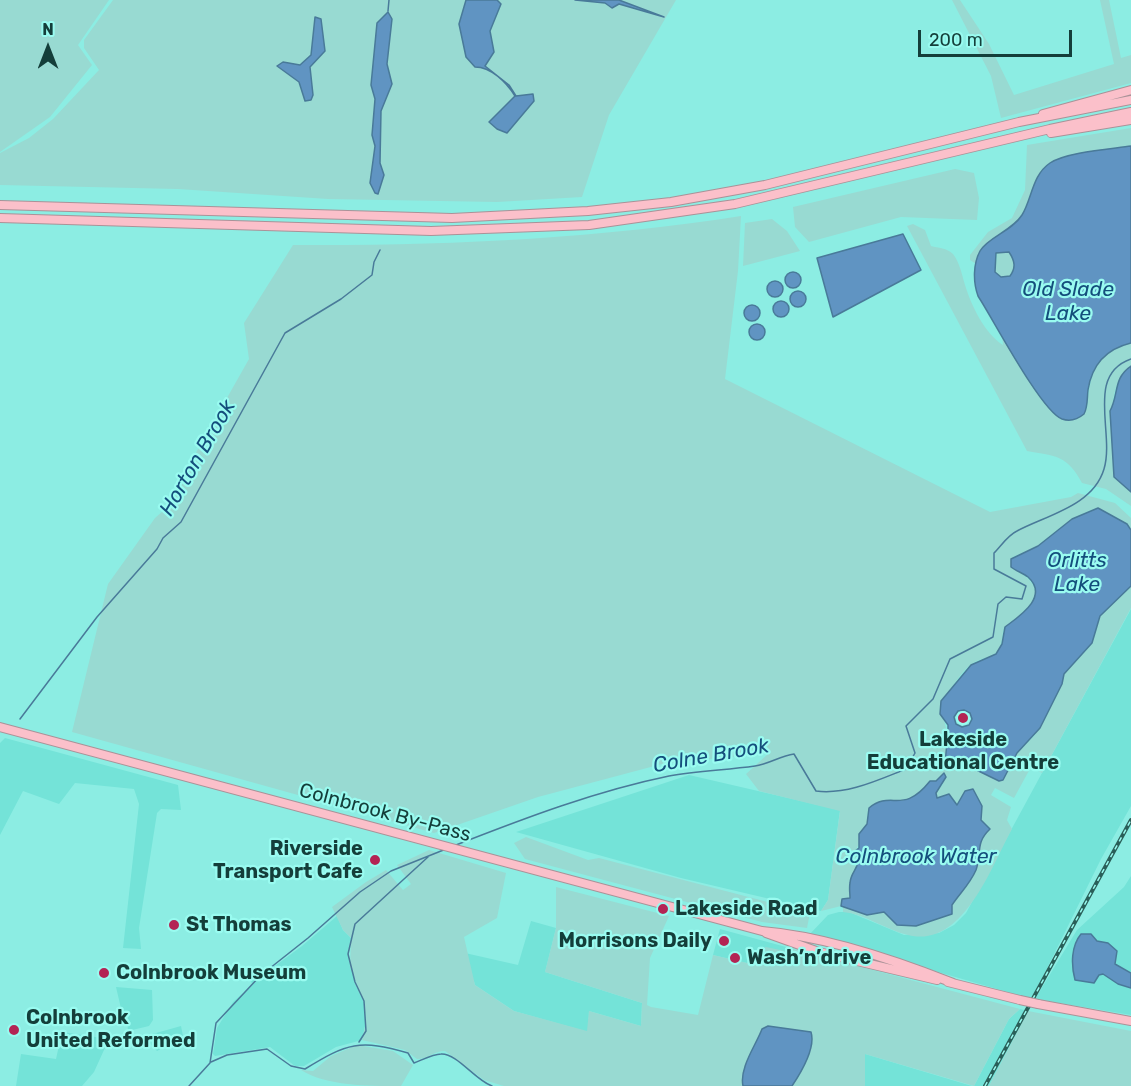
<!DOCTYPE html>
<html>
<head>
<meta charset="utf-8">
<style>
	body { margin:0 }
	#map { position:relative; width:1131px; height:1086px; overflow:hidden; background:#8cede3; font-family:Rubik,sans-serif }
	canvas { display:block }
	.north { position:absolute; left:18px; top:18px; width:60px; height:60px; -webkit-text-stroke:4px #99fbf0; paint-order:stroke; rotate:0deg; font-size:16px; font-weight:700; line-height:24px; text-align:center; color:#143e3a }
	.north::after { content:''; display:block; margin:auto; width:21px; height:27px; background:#143e3a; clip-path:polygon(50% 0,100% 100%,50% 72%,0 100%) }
	.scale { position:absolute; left:918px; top:30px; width:154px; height:27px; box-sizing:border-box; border:3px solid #143e3a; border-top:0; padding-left:8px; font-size:18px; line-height:21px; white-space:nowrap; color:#143e3a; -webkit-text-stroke:4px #99fbf0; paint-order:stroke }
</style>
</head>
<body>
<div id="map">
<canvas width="1131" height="1086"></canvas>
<div class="north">N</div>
<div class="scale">200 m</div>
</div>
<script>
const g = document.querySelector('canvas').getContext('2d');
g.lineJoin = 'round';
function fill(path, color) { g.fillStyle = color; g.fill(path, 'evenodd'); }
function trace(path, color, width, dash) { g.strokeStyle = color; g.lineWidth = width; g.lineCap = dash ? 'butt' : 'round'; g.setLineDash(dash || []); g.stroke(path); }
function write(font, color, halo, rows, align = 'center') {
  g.font = font + ' Rubik,sans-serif'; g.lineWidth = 4.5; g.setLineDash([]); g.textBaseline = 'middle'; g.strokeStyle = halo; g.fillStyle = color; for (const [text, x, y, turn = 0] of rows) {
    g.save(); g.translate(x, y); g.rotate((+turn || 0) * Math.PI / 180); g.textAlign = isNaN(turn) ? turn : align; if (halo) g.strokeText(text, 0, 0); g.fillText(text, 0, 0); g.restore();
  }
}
fill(new Path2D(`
	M1131,609V806L1101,859L1032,999L809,935L828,915L839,912H849L904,935L939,933L954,925L966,913Z
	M5,738L178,785L181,810L161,809L157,813L139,928L141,949L123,948L139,804L134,789L75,783L59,804L23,791L0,835V743Z
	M689,775L840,810L828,900L821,911L681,878L516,832Z
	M1131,876V1015L1035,999L1077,930L1124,887Z
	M337,916L343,930L351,938L348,953L355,984L364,1002L366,1022L362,1040L336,1047L304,1066H295L270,1047L215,1056L213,1054L217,1028L233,1002L253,984L249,980L254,977L256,980L302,946Z
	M531,921L556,928L545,972L642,1003L641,1026L589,1011L588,1032L514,1011L475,985L465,953L518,965Z
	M720,929L786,947L785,951L747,963L713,955Z
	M116,987L152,990L153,1020L149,1026L128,1031L127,1017H123Z
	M1020,1009L1028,1011L989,1086H974L1009,1019Z
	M181,1026L183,1036L157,1051L146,1039L149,1035Z
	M62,1032L109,1039L94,1072L82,1086H16L21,1054L56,1059Z
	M865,1054L972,1086H865Z`), '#74e3d8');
fill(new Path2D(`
	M0,0H109L78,45L92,65L50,117L0,152Z
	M113,0H676L609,115L582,197L497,202L328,199L178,189L0,185V153L29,138L53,119L99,70L84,48V40Z
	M952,0H960L989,44L1014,95L1114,64L1100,0H1109L1121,58L1131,55V83L1001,118L991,76Z
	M1131,128V146L1048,164C1032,180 1031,204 1017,222C1002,240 983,239 976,264L970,260V255L988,232L1012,218L1025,190L1027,145Z
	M955,169L974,173L979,198L977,220L901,217L809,242L795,227L793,207Z
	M741,216L738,271L725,379L990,512L1071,497L1078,493L1115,503L1131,518V530L1127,524L1098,508C1075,514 1057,530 1039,545C1031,551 1022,553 1013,557L1014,569C1058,593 1023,611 1003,631C1001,666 984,651 967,668C957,678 951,690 941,701C942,721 954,742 945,763L956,760L1003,780L1017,753L1035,735L1062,684L1064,674L1090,646L1100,616L1131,586V608L1042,773L1031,767L1014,798L995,788L991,795L1011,807L1007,820L1012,829C991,867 963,949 908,935C886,930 865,914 843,912V907C861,908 865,918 884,912L892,919L916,926L952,913V905C960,893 970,884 976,870C982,853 975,844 990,828L981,820L970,788L957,805L952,797L937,798L936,793L943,784V774L936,781H931L910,801H883L868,811L867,824L855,853L858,857L857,869L849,886L850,898L841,906L821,911L828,900L840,811L759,791L746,774L769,753L662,764L538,797L434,833L72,732L108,584L155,518L163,511L249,359L244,323L293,245C443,246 592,239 741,216Z
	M772,219L787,231L800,251L743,266L745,223Z
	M913,224L925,230L931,246C938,248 947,248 953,254C960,263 962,275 965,285C971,305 985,334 1003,345L1002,335L1045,403L1087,409C1090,375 1094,352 1131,343V366C1102,385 1115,445 1114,477L1131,492V506L1106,489L1082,483C1067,455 1056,456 1027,451L907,226Z
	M1009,252C1014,261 1016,267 1010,276L1001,277L995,272L997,253Z
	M526,837L588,860L599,858L810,913L807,928L762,922L525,859L514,843Z
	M429,850L506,873L497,918L464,937L475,985L514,1011L587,1031L589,1011L641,1026L642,1003L545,972L556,928V887L669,916L650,958L647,1005L651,1007L698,1015L713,955L747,963L750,955L766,947L785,951L786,947L1020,1009L1009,1019L974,1086L865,1054V1086H504L484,1080L445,1051C434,1051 428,1059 417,1059L405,1050L362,1040L366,1022L364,1002L350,967L351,938L343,930L332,907L366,882L386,870L403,890L411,884L397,865Z
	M1028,1011L1131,1031V1086H989Z
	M357,1045L393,1051L413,1065L401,1086C368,1086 326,1086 301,1070L313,1071L331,1056Z`), '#98dad2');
const water = new Path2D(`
	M466,0H497L501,4L490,31L494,52L485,66L509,85L516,96L533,94L534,101L507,133L497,129L489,122L515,96C506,82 491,67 475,67L466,57L459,24Z
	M575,0H619L664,17L619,4L612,8L605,3Z
	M388,12L392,19L387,64L392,84L381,111L380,163L384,175L378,194L375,193L370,183L375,146L372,135L375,99L371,85L377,23Z
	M315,17L321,19L325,51L310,67L313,95L311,100L305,101L299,82L277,66L283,62L300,65L311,55Z
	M1131,146V343C1106,349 1092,364 1088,390C1087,398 1088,407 1084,414C1078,419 1071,422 1062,419C1041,411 993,319 978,296C973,282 973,264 980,251C988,237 1012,231 1022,215C1032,199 1032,175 1050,163C1066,152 1111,149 1131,146ZM1009,252C1015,261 1016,268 1010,276L1001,277L995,272L996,253Z
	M903,234L921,270L833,317L817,258Z
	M785 280a8 8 0 1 1 16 0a8 8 0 1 1-16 0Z
	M767 289a8 8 0 1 1 16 0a8 8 0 1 1-16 0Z
	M790 299a8 8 0 1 1 16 0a8 8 0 1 1-16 0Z
	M773 309a8 8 0 1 1 16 0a8 8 0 1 1-16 0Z
	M744 313a8 8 0 1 1 16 0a8 8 0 1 1-16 0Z
	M749 332a8 8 0 1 1 16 0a8 8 0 1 1-16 0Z
	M1131,366V492L1114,477L1110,411C1119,394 1113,378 1131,366Z
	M1098,508L1127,524L1131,530V586L1100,616L1092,643L1064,674L1062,684L1040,728L1017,753L1003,780L999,781L956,760L945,764L948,731V725L940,714L941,701L971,665L996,654L1002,644L1005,627C1018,617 1050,597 1028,577C1023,573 1016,571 1011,567V559L1038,546L1072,519ZM964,710L970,713L972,719L969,725L962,727L956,724L954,717L958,711Z
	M944,773L946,777L936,793L937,798L949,794L957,805L965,791L973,789L982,806L981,820L990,829C975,843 982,853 976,870C970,884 960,893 952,905V914L916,926L897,925L884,912L867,915L841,906L842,899L850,898C850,893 849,888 850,883C851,869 863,868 855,851L859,848V834L867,824L869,808C892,789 902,816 930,781H936Z
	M1081,934H1091L1097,941L1108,943L1117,951L1115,964L1131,973V988L1118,984L1103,974L1099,975L1094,983L1075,980C1071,965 1071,946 1081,934Z
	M768,1026L811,1032C816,1048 800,1074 792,1086H743C739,1068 756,1045 762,1029Z`);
fill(water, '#6094c2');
trace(water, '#497a99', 1.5);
trace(new Path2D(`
	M388,11L389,0
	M20,719L97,617L157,549L163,538L181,522L285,333L341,299L372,275L374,262L380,250
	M456,845C525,818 596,791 669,776C697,771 726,770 755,766C769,764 780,756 794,754L816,791C847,795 878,780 906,769L915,753L906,726L933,699L950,659L993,637L998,604L1006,597L1022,599L1026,586L994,569V553C1001,546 1008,535 1017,531C1047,515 1093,506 1104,469C1115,433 1085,375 1131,359
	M359,1042L366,1031L364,1001L355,982L348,954L355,924L428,857
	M211,1062L227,1055L267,1049L291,1066L305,1069C347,1043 360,1039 408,1053L414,1063C422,1060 433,1054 441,1054C457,1053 475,1080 492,1086
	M189,1086L210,1063L216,1023L260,976L308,938L360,892L391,871L446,849`), '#497a99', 1.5);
const highway = new Path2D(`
	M1043,114L1131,90
	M1051,133L1131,120
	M0,205L452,218L588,211L671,202L765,185L1019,122L1131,100
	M0,218L431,231L589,225L735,204L1050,129L1131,112
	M0,727L762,931C824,936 895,960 953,983
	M766,933L819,952L937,980
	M948,982L1020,1000
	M1038,1004L1131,1021`);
trace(highway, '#aa9298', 10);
trace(highway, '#fbc0ca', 8);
const rail = new Path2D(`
	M985,1086L1131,820`);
trace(rail, '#2a5f59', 4);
trace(rail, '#99fbf0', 1.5, [4.5]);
const highwayBridge = new Path2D(`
	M1020,1000L1038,1004`);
trace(highwayBridge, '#aa9298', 10, []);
trace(highwayBridge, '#fbc0ca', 8);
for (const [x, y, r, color] of [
	[963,718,6,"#b32454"],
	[375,860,6,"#b32454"],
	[663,909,6,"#b32454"],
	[174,925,6,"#b32454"],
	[724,941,6,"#b32454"],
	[735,958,6,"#b32454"],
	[104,973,6,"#b32454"],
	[14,1030,6,"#b32454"]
]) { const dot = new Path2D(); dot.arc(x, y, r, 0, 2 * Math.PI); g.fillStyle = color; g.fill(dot); trace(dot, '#99fbf0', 2); }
write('bold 20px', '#143e3a', '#99fbf0', [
	["Lakeside",963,740,"center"],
	["Educational Centre",963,763,"center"],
	["Riverside",363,849,"right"],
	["Transport Cafe",363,872,"right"],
	["Lakeside Road",675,909],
	["St Thomas",186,925],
	["Morrisons Daily",712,941,"right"],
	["Wash’n’drive",747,958],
	["Colnbrook Museum",116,973],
	["Colnbrook",26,1018],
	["United Reformed",26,1041]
], 'left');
write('20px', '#143e3a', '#99fbf0', [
	["Colnbrook By-Pass",385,813,15]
]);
write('italic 21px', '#144e7c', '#99fbf0', [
	["Old Slade",1068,290],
	["Lake",1068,314],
	["Horton Brook",198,458,-60],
	["Orlitts",1077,561],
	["Lake",1077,585],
	["Colne Brook",711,756,-10],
	["Colnbrook Water",916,857]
]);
</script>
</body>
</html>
